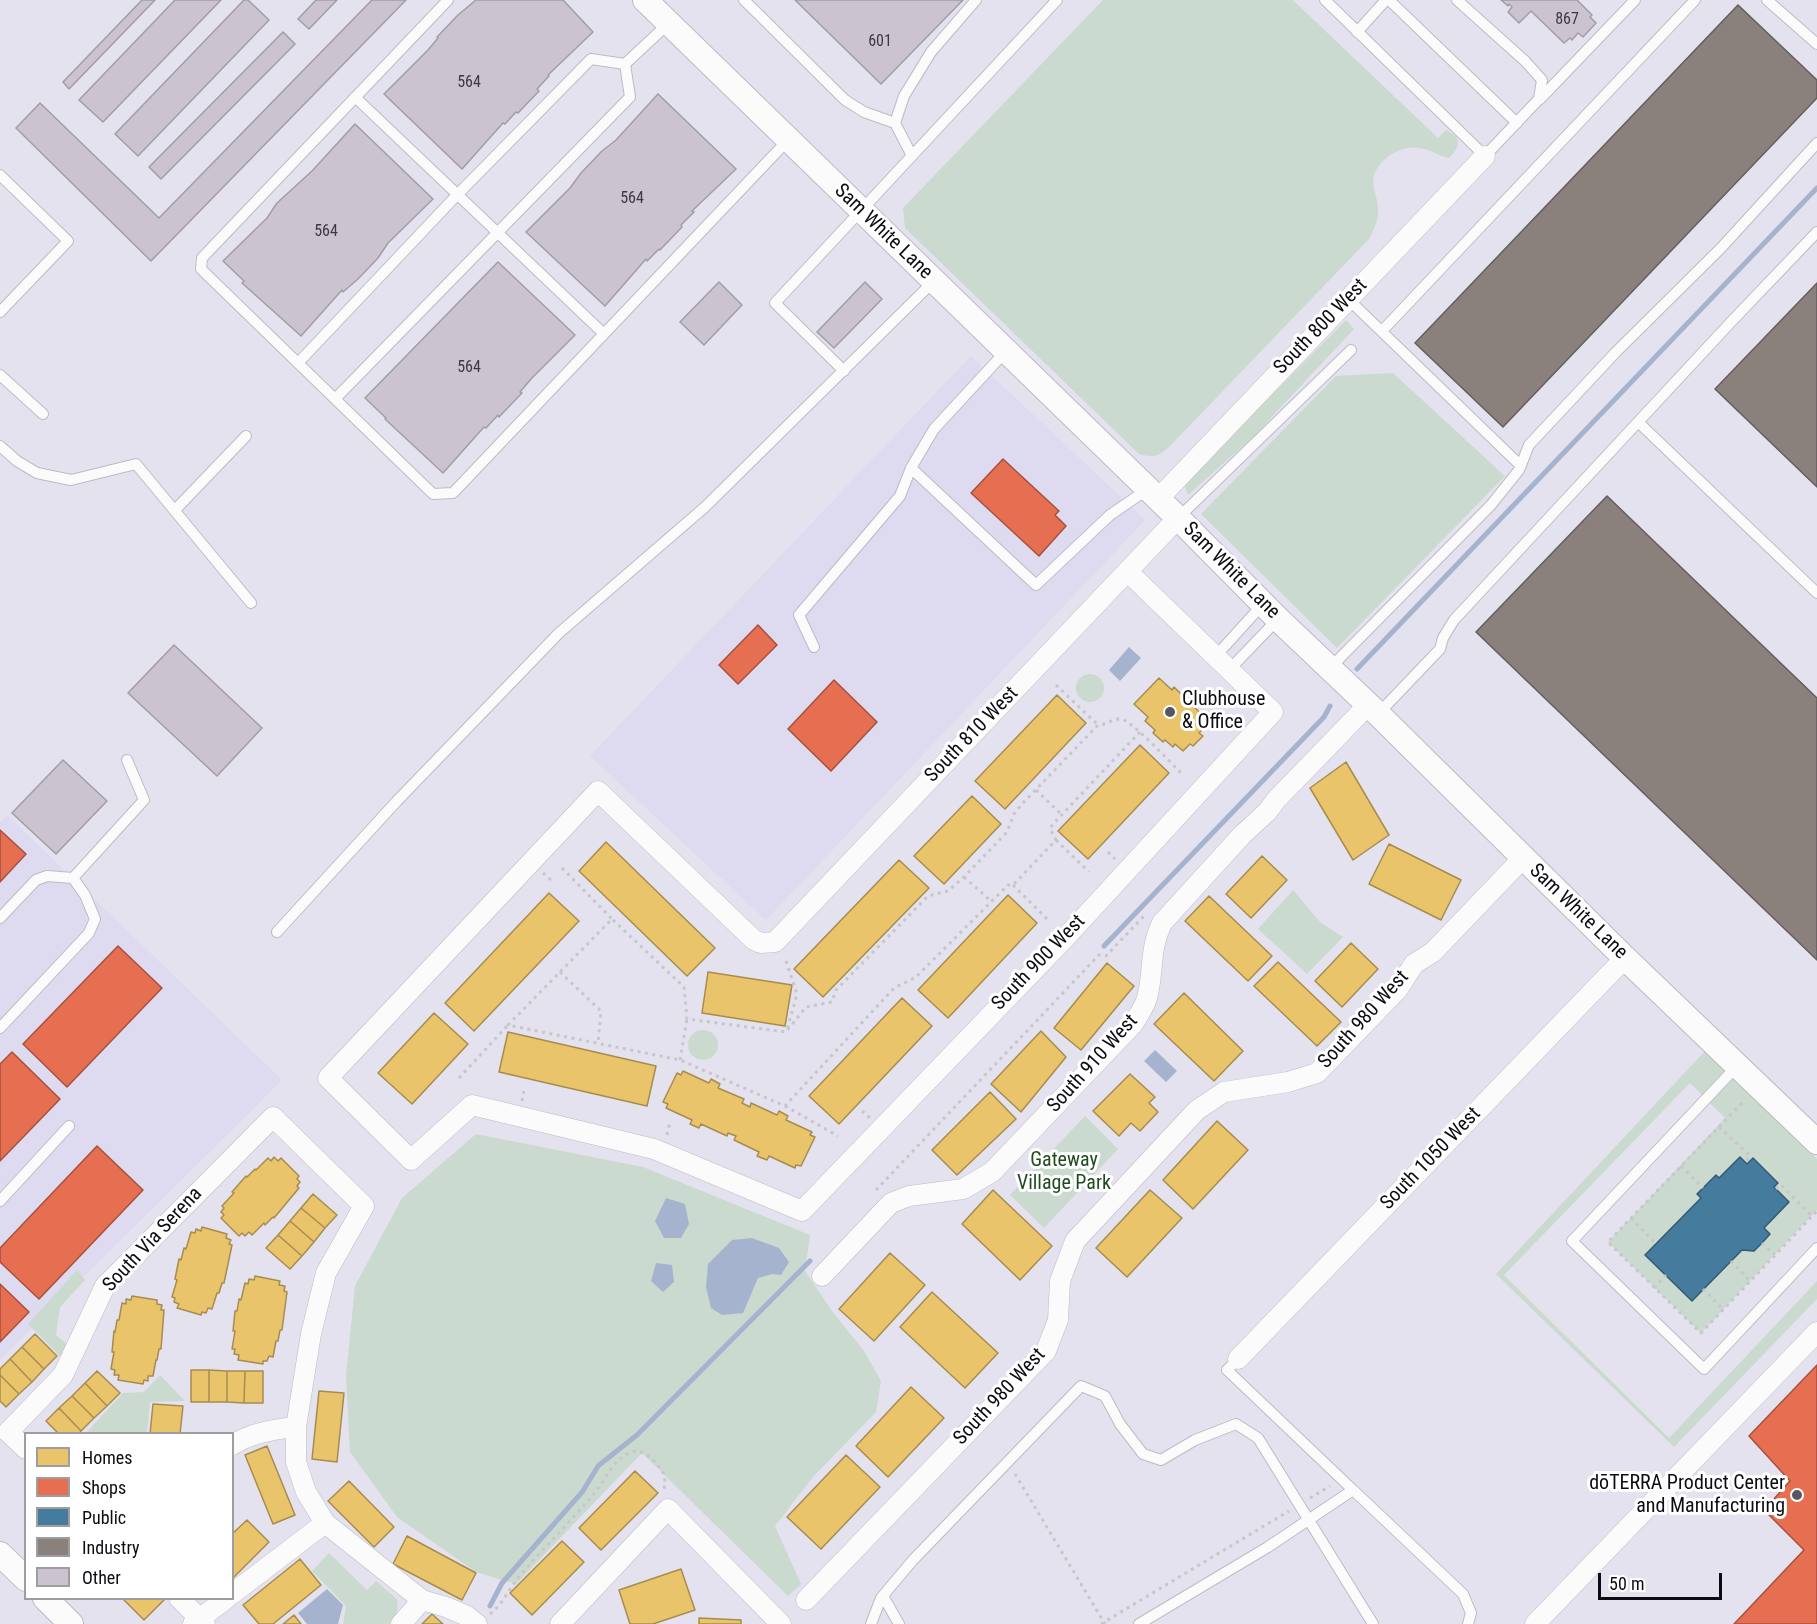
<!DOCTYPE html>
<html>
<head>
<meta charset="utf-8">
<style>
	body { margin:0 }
	#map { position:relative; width:1817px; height:1624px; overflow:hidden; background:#e4e2ee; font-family:"Roboto Condensed",sans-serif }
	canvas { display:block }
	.legend { position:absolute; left:24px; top:1432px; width:210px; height:168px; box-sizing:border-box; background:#fff; border:2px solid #9e9da0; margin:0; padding:8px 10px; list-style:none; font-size:18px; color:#0c0b12 }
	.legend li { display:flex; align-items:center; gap:12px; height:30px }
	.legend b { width:30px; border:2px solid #9e9da0 }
	.scale { position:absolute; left:1598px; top:1573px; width:124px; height:27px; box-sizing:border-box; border:3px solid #0c0b12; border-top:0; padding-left:8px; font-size:18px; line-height:21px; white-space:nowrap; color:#0c0b12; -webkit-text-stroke:4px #fff; paint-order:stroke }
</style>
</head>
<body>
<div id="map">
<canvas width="1817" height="1624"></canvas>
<ul class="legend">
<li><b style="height:16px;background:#e9c46a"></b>Homes</li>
<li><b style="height:16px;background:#e76f51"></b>Shops</li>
<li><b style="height:16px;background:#457b9d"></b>Public</li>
<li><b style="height:16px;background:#8a817c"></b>Industry</li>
<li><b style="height:16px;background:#cbc4d0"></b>Other</li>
</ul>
<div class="scale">50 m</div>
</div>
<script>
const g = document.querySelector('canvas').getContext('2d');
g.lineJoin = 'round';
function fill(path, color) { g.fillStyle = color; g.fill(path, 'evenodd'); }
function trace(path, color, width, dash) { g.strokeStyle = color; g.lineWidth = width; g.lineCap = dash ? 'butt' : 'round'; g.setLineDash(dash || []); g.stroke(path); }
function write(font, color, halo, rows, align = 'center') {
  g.font = font + ' "Roboto Condensed",sans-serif'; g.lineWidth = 6; g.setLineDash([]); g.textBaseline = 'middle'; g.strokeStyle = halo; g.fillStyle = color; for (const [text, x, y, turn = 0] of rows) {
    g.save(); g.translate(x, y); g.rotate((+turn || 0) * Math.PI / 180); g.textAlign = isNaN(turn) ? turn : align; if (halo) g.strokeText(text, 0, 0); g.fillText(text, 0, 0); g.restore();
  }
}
fill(new Path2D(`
	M971,356L1145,520L766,920L590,756Z
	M7,815L282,1080L0,1360V823Z`), '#dedaf0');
fill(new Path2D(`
	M1103,0H1293L1438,138L1446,130C1462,138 1461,146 1449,158C1438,156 1430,149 1419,148C1402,145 1379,158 1374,176C1371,186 1378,198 1378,208C1379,219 1374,230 1369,239L1169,447C1158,457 1153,458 1139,454L905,228L903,208Z
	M1346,320L1354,329L1254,436L1188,495L1185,486L1187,480Z
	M1393,373L1505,476L1337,648L1201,514L1336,376Z
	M1076 688a14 14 0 1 1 28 0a14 14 0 1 1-28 0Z
	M1293,890L1320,922L1343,937L1307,974L1258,929Z
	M688 1045a15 15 0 1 1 30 0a15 15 0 1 1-30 0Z
	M1705,1051L1817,1159V1210L1701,1333L1608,1242L1725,1118L1690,1083L1504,1275L1669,1438L1817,1281V1299L1674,1447L1496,1274ZM1740,1157L1747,1164L1754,1159L1778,1183L1774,1187L1789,1202L1764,1228L1770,1234L1754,1251L1742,1250L1692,1300L1646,1255L1701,1198L1697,1194L1716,1175L1719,1178Z
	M1085,1116L1118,1149L1044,1228L1010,1195Z
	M476,1134L643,1167L810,1235L805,1271L832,1311L864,1351L881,1381L876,1412L813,1477L775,1526L801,1584L788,1596L642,1453L516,1584L476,1572L397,1517L350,1452L346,1376L355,1286L402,1198Z
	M77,1270L85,1280L60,1307L56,1335L67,1344L61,1357L28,1324Z
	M160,1375L185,1401L150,1402L147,1433H86L123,1393L144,1392Z
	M329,1553L367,1590L376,1581L397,1599C398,1610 398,1615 390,1624H343L346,1606L312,1571Z`), '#cbdace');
fill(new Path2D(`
	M1129,647L1141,658L1120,681L1109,670Z
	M1155,1050L1177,1071L1166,1082L1144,1061Z
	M666,1198L685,1204L689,1224L681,1238H664L655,1221Z
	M752,1238L779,1248L789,1262L781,1275L772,1274L758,1278L743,1313L722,1315L711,1308L706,1287L708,1264L732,1240Z
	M656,1263L672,1265L674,1282L663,1292L651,1281Z
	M327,1589L343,1605L338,1624H307L298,1613Z`), '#a5b3ce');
const homes = new Path2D(`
	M1159,678L1172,690L1174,687L1185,698L1188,694L1196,703L1193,706L1210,722L1199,733L1203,736L1193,746L1190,744L1183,751L1175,744L1173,747L1165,740L1163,742L1153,733L1155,730L1145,721L1148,717L1134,704Z
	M1057,695L1086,723L1005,809L975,781Z
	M1140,745L1169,773L1088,859L1058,831Z
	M1346,762L1389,835L1353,860L1310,788Z
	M972,796L1001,824L944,884L914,856Z
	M606,842L715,948L687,976L579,871Z
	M1389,844L1461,880L1441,920L1369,884Z
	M1262,856L1287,880L1251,918L1226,894Z
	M899,860L929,888L823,997L794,969Z
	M549,893L579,921L474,1031L445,1003Z
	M1008,895L1037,923L948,1018L918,990Z
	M1209,896L1272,956L1248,981L1185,921Z
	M1351,943L1378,969L1342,1007L1315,981Z
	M1278,962L1341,1022L1317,1046L1254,986Z
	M1107,963L1134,986L1081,1050L1054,1028Z
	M708,972L792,985L785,1026L702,1013Z
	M1184,993L1243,1051L1214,1081L1154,1024Z
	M902,998L932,1026L839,1124L809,1096Z
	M434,1013L468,1044L412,1104L378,1073Z
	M1041,1031L1066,1057L1021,1112L991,1084Z
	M508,1032L656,1066L647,1106L499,1072Z
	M683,1071L709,1083L711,1079L720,1084L718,1088L744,1099L742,1103L750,1107L751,1103L777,1115L779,1111L788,1116L786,1120L812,1132L810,1135L815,1137L801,1166L796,1165L795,1168L769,1156L767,1160L757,1156L759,1152L734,1140L736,1136L728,1133L727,1136L701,1124L699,1128L690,1124L692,1120L666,1108L668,1104L663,1102L677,1073L681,1075Z
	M1130,1074L1155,1097L1149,1103L1158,1112L1140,1131L1131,1123L1119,1136L1093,1111Z
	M990,1092L1016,1119L957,1175L932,1150Z
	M1217,1121L1248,1150L1193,1209L1163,1180Z
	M274,1157L278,1161L281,1158L299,1176L297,1179L300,1182L297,1186L299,1188L274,1218L273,1217L265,1225L264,1223L252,1235L249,1232L245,1236L242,1233L239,1236L221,1218L224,1215L221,1212L224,1208L222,1206L234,1193L232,1192L246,1176L247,1177L255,1169L256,1170L268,1158L271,1161Z
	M993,1190L1052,1246L1020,1280L962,1224Z
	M1150,1190L1182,1218L1127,1277L1096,1248Z
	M313,1194L337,1215L325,1228L301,1208Z
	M301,1208L325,1228L314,1242L290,1221Z
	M290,1221L314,1242L302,1256L278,1235Z
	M202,1227L227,1234L226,1238L231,1240L229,1244L232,1245L224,1283H222L219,1293H217L212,1309L208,1308L206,1313L202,1312L201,1315L177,1308L179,1304L174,1302L175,1298L172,1297L177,1280L175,1279L179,1259L181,1260L184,1248L186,1249L191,1232L195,1233L196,1229L201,1231Z
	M278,1235L302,1256L290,1269L266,1248Z
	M890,1253L925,1285L874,1341L839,1309Z
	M255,1276L280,1281L279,1285L285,1286L284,1291L287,1292L282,1330H280L278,1341H276L273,1357L269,1356L267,1361H263V1364L238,1360L239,1355L234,1354L235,1349H232L235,1331H233L235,1311H237L239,1299L241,1300L245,1283L248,1284L249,1279L254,1280Z
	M932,1292L998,1353L965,1388L900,1327Z
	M132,1296L157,1300V1304L162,1305L161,1310H164L161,1349H159L157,1360H156L153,1376H148V1381L144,1380L143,1384L118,1380L119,1375H114L115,1370L111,1369L114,1352H112L114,1331L115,1332L117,1320H119L122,1303L126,1304V1299L131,1300Z
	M35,1334L57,1356L44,1369L22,1347Z
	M22,1347L44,1369L32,1382L10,1359Z
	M10,1359L32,1382L19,1394L0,1375V1369Z
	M191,1370H209V1402H191Z
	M209,1370L227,1371V1402H209Z
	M97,1371L120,1393L107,1406L85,1383Z
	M227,1371H245L244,1403L227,1402Z
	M245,1371H263V1403H244Z
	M0,1375L19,1394L6,1407L0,1401Z
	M85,1383L107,1406L94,1418L72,1396Z
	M911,1387L944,1418L888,1477L856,1446Z
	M319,1391L344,1393L337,1462L312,1459Z
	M72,1396L94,1418L81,1431L59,1408Z
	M153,1404L183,1406L180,1434H150Z
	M59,1408L81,1431L79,1434H59L46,1421Z
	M267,1446L295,1515L273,1524L245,1455Z
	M846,1455L880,1487L821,1549L787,1517Z
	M635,1471L658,1493L601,1550L579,1528Z
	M349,1481L394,1527L374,1547L328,1501Z
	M247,1520L269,1542L232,1579V1534Z
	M407,1536L476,1573L462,1600L393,1564Z
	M562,1541L584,1562L532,1615L510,1593Z
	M300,1559L321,1585L273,1624H259L243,1605Z
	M681,1569L695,1610L653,1624H630L619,1590Z
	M122,1598H163L164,1600L144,1620Z
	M432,1614L443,1624H422Z
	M294,1615L301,1624H283Z
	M699,1618L741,1620V1624H699Z`);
fill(homes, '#e9c46a');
trace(homes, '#a78c50', 1.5);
const shops = new Path2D(`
	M1003,459L1059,511L1055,515L1066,526L1039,556L971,493Z
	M758,625L777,645L738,684L719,665Z
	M834,680L877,722L831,771L788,729Z
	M0,830L26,854L0,882Z
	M118,946L162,988L67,1087L23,1044Z
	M12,1052L60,1099L0,1161V1064Z
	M97,1146L143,1190L39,1299L0,1262V1248Z
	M0,1284L29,1312L0,1342Z
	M1817,1365V1624H1734L1804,1550L1764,1510L1790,1481L1749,1436Z`);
fill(shops, '#e76f51');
trace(shops, '#a5513e', 1.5);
const public = new Path2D(`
	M1740,1157L1747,1164L1753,1158L1778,1183L1774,1187L1789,1202L1764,1228L1770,1234L1762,1243L1754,1251L1742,1250L1692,1301L1645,1255L1701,1198L1697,1194L1716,1175L1719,1178Z`);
fill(public, '#457b9d');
trace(public, '#345973', 1.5);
const industry = new Path2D(`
	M1738,5L1817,80V98L1503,427L1415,343Z
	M1817,283V487L1715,389Z
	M1607,496L1817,698V960L1476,632Z`);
fill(industry, '#8a817c');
trace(industry, '#645e5c', 1.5);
trace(new Path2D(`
	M1357,669L1817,188
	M1104,946L1324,717L1330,706
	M490,1606L502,1583L583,1491L598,1466L637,1435L810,1261`), '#a5b3ce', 5);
const building = new Path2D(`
	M142,0H155L69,89L63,82Z
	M175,0H221L103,122L79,100Z
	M244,0H248L269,20L138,156L115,134Z
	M316,0H337L309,29L298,19Z
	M372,0H406L151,261L16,128L40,103L159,218Z
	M476,0H563L593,32L548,75L549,76L537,89L539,91L518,113L516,112L505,124L503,123L462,169L384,94L428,50L438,38L437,37L458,15Z
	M795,0H963L881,84Z
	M1501,0H1577L1592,15L1590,17L1596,23L1583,37L1578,33L1572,40L1570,38L1564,43L1531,11L1519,23L1508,12L1512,7L1509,4L1508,6Z
	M283,32L295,44L161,179L149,167Z
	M658,94L736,169L692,211L694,212L681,225L682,227L660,250L659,249L647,261L646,259L605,306L526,232L570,188L581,173L602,151L616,140Z
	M355,124L433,199L388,243L378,258L358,279L343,292L342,290L301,336L242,283L244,281L223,261L267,218L277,203L312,171Z
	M498,262L575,335L531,379L520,392L522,393L499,417L498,415L486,428L484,427L443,473L385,419L386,418L365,398Z
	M719,282L742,305L704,345L680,322Z
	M865,282L882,299L834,348L817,332Z
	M174,645L262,728L217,776L128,693Z
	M63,760L107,801L56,854L12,813Z`);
fill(building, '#cbc4d0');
trace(building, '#a19da5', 1.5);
const service = new Path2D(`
	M448,0L202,258L201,269L433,494L453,493L789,139
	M744,0L845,100L864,112L895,123
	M1325,0L1485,156L1539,99L1542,80L1525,61L1457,0
	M1389,0L1517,123
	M1767,0L1817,44
	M1357,32L1386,0
	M355,97L604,334
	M1540,99L1635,0
	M912,156L895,123L904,96L931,52L976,0
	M0,175L68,241L0,312
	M1347,298L1521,466
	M1382,331L1695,0
	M1006,351L934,429L911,468L1036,585L1110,515L1148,489
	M298,363L457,195L591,59L625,64L669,23
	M844,371L775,303L1057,0
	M0,375L43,414
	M335,399L630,97L625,64
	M1638,422L1817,593
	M0,446L17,461L37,473L71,480L136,464L251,603
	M175,510L246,436
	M1178,518L1351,350
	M814,647L799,615L900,496L911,468
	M1215,657L1263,604
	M1330,668L1491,505L1519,470L1529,445L1616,352L1721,248L1817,143
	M1229,670L1278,619
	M1378,714L1440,649L1443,638L1454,620L1731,322L1817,232
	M73,878L144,800L127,760
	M0,918L36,880L47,876L73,878L85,895L95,919L89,933L0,1028
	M277,932L396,802L559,633L705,507L934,281
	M1737,1066L1572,1241L1704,1369L1817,1248
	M0,1201L69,1126
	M1238,1359L1227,1370L1353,1490
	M883,1596L899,1624
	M871,1624L881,1598L913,1560L1081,1386L1105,1396L1120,1424L1143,1454L1161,1460L1195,1440L1236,1424L1258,1438L1373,1624
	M1139,1624L1268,1547L1353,1490L1463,1594L1471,1613L1468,1624`);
const minor = new Path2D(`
	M1158,499L1485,156
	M1128,572L1273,712L1066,937L802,1211L654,1149L472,1105L411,1160L328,1078L598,791L754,940L761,943L775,942L1178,518
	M822,1276L891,1203L909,1196L963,1189L992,1172L1133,1024C1138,1016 1144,1008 1147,998C1154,973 1149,949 1162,923L1242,835L1267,812L1276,800L1368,705
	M1238,1359L1625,958
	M232,1445C251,1433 273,1429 296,1427
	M26,1449L8,1432L63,1375L105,1286L273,1117L364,1206L326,1273L311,1334L296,1427V1462L306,1492L325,1523L422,1600L446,1607L467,1616L477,1624
	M232,1594L325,1523
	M179,1598L205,1624
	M806,1600L1046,1351L1058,1320L1060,1281L1075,1241L1197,1110L1224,1092L1288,1082L1317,1073L1398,989L1414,964L1433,952L1523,858
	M193,1624L227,1598
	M401,1624L422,1600
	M560,1624L668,1509L781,1624
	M1535,1624L1817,1332`);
const tertiary = new Path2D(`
	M645,0L1178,518L1278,619L1378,714L1625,958L1817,1142
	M0,1554L26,1579
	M45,1598L71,1624`);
trace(service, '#bcbbc4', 12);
trace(minor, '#bcbbc4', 21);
trace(tertiary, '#bcbbc4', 26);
trace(new Path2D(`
	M1056,685L1098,725
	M1140,732L1053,824L1050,829L1056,840L1013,885H1008L916,977L894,988L785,1106L680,1060L508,1025L612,919L684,987L687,1019L786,1032L806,1007L832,1002L836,990L928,896L948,891L964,877L1007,832L1014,814L1021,805L1098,725C1107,725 1113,718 1121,719C1130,719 1173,765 1182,774
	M1036,790L1062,815
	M1056,840L1089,872
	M1108,852L1115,859
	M562,868L612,919
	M543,873L551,880
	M964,877L992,902
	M1013,885L1049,921
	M786,961L797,994L787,1030
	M560,972L601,1011L598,1043
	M680,1060L687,1019
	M459,1078L508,1025
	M522,1101L524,1091
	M1742,1103L1608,1242L1701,1333L1817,1211
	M785,1106L838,1136
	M862,1111L870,1118
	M1719,1127L1750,1156L1745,1162
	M667,1135L670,1122
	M1681,1166L1703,1188
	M1776,1189L1781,1185L1812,1216
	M876,1190L1099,955L1106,956L1144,916
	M1631,1218L1656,1244
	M1762,1243L1775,1255
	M1731,1261L1750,1281
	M1654,1288L1666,1275
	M1703,1289L1723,1309
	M1015,1474L1105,1624
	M1310,1498L1330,1486
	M490,1614C502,1605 509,1589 518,1578C543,1548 572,1521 596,1491C606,1479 613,1460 629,1453C638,1449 646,1453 653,1460C663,1470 668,1477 663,1492
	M1101,1624L1289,1511`), '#c7c6ca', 3, [3, 4.5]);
trace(service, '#fbfbfc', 10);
trace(minor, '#fbfbfc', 20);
trace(tertiary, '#fbfbfc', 24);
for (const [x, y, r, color] of [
	[1170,712,6,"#58565f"],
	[1797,1495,6,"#58565f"]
]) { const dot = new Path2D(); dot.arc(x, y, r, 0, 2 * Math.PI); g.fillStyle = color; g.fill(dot); trace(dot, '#fff', 2); }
write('16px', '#3c3942', null, [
	["867",1567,20],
	["601",880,42],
	["564",469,83],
	["564",632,199],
	["564",326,232],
	["564",469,368]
]);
write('20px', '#0c0b12', '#fff', [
	["Sam White Lane",883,232,44],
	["South 800 West",1321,327,-46],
	["Sam White Lane",1231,571,45],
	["South 810 West",972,735,-46],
	["Sam White Lane",1578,912,44],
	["South 900 West",1039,963,-46],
	["South 980 West",1364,1020,-48],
	["South 910 West",1093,1064,-48],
	["South 1050 West",1431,1159,-46],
	["South Via Serena",153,1240,-47],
	["South 980 West",1000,1397,-47]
]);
write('20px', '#0c0b12', '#fff', [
	["Clubhouse",1182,700],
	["& Office",1182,723],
	["dōTERRA Product Center",1785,1484,"right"],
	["and Manufacturing",1785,1507,"right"]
], 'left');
write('20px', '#204b1f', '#fff', [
	["Gateway",1064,1161],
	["Village Park",1064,1184]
]);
</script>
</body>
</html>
